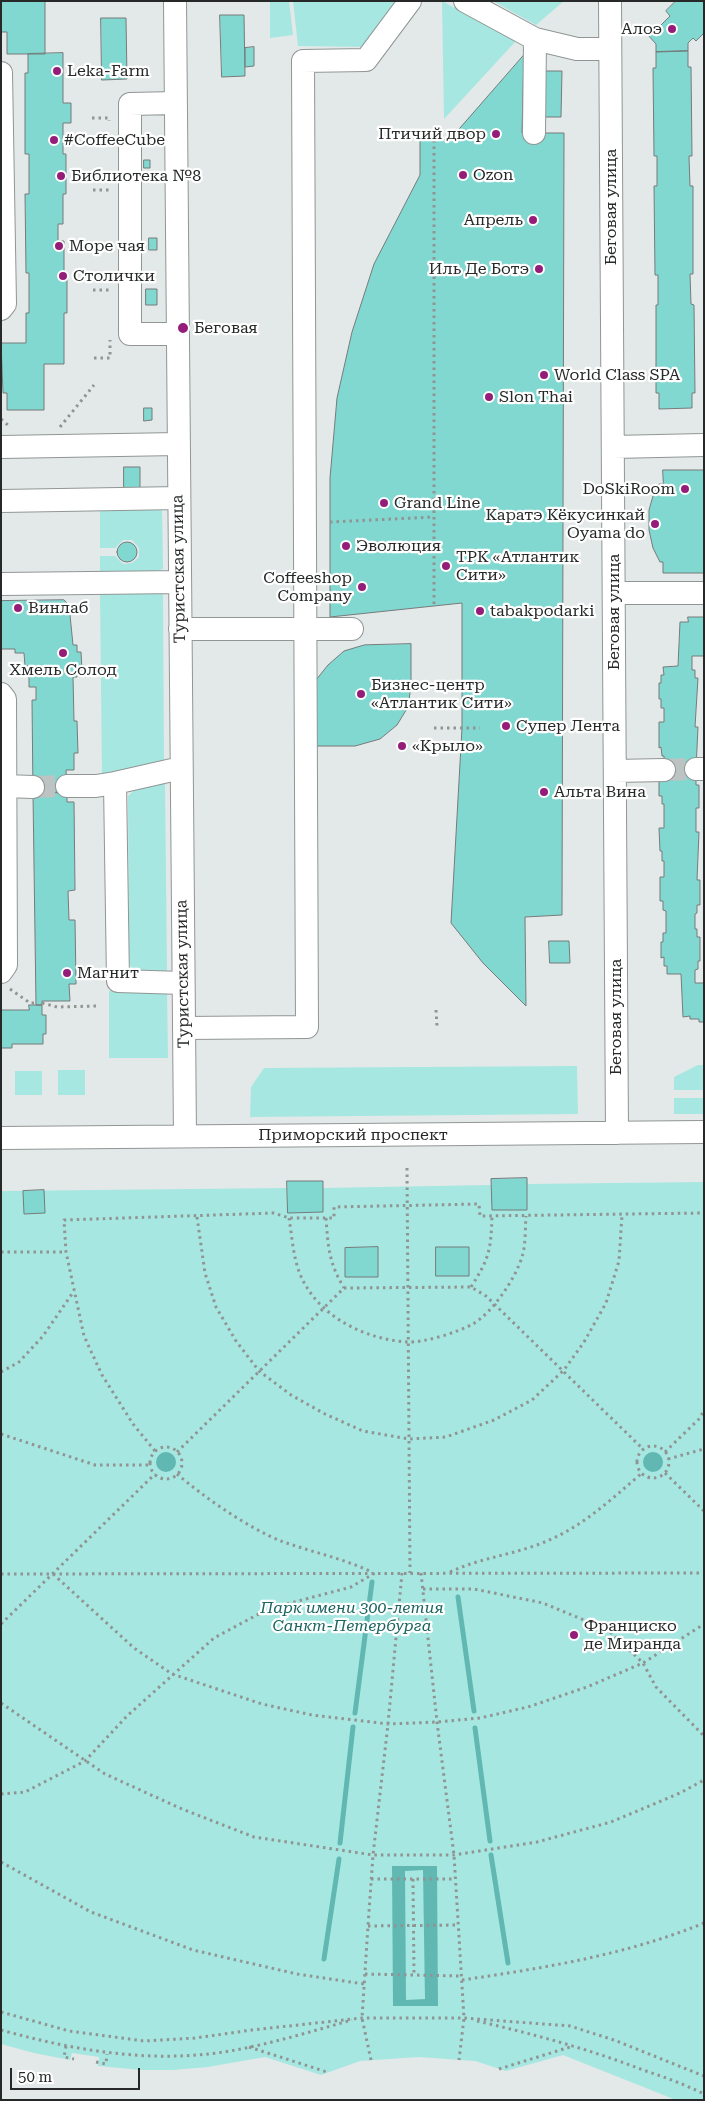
<!DOCTYPE html>
<html>
<head>
<meta charset="utf-8">
<style>
	body { margin:0 }
	#map { position:relative; width:705px; height:2101px; overflow:hidden; background:#e3e9e8; font-family:"Roboto Serif",serif }
	canvas { display:block }
	.frame { position:absolute; inset:0; border:2px solid #272929; pointer-events:none }
	.scale { position:absolute; left:10px; top:2068px; width:130px; height:22px; box-sizing:border-box; border:2px solid #272929; border-top:0; padding-left:6px; font-size:15px; line-height:18px; white-space:nowrap; color:#272929; -webkit-text-stroke:4px #fff; paint-order:stroke }
</style>
</head>
<body>
<div id="map">
<canvas width="705" height="2101"></canvas>
<div class="frame"></div>
<div class="scale">50 m</div>
</div>
<script>
const g = document.querySelector('canvas').getContext('2d');
g.lineJoin = 'round';
function fill(path, color) { g.fillStyle = color; g.fill(path, 'evenodd'); }
function trace(path, color, width, dash) { g.strokeStyle = color; g.lineWidth = width; g.lineCap = dash ? 'butt' : 'round'; g.setLineDash(dash || []); g.stroke(path); }
function write(font, color, halo, rows, align = 'center') {
  g.font = font + ' "Roboto Serif",serif'; g.lineWidth = 4.5; g.setLineDash([]); g.textBaseline = 'middle'; g.strokeStyle = halo; g.fillStyle = color; for (const [text, x, y, turn = 0] of rows) {
    g.save(); g.translate(x, y); g.rotate((+turn || 0) * Math.PI / 180); g.textAlign = isNaN(turn) ? turn : align; if (halo) g.strokeText(text, 0, 0); g.fillText(text, 0, 0); g.restore();
  }
}
fill(new Path2D(`
	M270,1H289L293,35L270,38Z
	M293,1H399L369,47L298,46Z
	M442,1L516,41L444,119Z
	M493,1H564L536,25Z
	M100,507L162,508L163,569L150,573L100,575V556H115L123,564L132,563L139,557V548L132,540H123L115,548H100Z
	M151,590L163,593L164,765L102,778L100,592Z
	M165,781L167,974L133,973L129,962L128,796L140,785Z
	M109,991H167L168,1058H109Z
	M698,1065H704V1090H674V1077Z
	M577,1066L578,1114L250,1117L251,1087L264,1068Z
	M58,1070H85V1095H58Z
	M15,1071H42V1095H15Z
	M674,1098H704V1114H674Z
	M527,1178L528,1184L704,1182V2100H676L563,2055L506,2071L475,2061L419,2057L360,2061L321,2075L265,2057L208,2067L173,2070H141L98,2066L99,2057L72,2053L70,2060L34,2053L1,2044V1191L287,1188V1181H323V1188L491,1185V1179Z`), '#a6e7e1');
fill(new Path2D(`
	M643 1462a10 10 0 1 1 20 0a10 10 0 1 1-20 0Z
	M156 1462a10 10 0 1 1 20 0a10 10 0 1 1-20 0Z
	M392,1866H437L438,2006H393ZM423,1870L425,1999L406,2000L405,1871Z`), '#61b8b2');
trace(new Path2D(`
	M458,1597L474,1711
	M355,1713L372,1582
	M475,1728L490,1841
	M340,1843L353,1727
	M491,1855L508,1963
	M324,1959L339,1859`), '#61b8b2', 5);
const building = new Path2D(`
	M1,1H45V54H7V32H1Z
	M676,1H704V33L696,41L693,38L688,43V51L656,52V44L648,35V30L654,26L658,28L670,16L666,11Z
	M220,15H244L245,76L222,77Z
	M101,18H126L127,79L102,80Z
	M254,47V66L245,67V48Z
	M688,51V67H691L692,156H689L690,186H693V274H690L691,304L694,305L695,393H692V408L659,409V393H656V305H658V275H655L654,186H657V156H654L653,68H656V52Z
	M63,53V103H71V123H63V154H66V194H63V224H58V241H64V273H67V313H64V364H44V410H7V393H3L1,343H26V313H29V273H26L25,194H29V154H25V73H28V54Z
	M524,55L522,133H564L562,915L525,917L526,1006L483,963L451,923L462,728V603L330,617V478L337,398L352,332L374,264L420,175V140L450,139Z
	M542,71H562L561,117H541Z
	M144,160H150V168H144Z
	M149,238H157V250H149Z
	M146,289H157V305H146Z
	M144,408H152V420L144,421Z
	M124,467H140V491H124Z
	M663,470H704V573H663V562H660L653,548L649,530V510L653,496L659,484H663Z
	M117 552a10 10 0 1 1 20 0a10 10 0 1 1-20 0Z
	M64,600L69,605L73,645H77V652H81L82,670L77,669V677H73L74,721H77L78,753H74V770H66L67,792L33,794L32,700H36V687H29V666H25L24,653H15V649H1V601Z
	M688,617H704V656H692V670H695V678H698L695,727H698L696,769V785H699V808H696V832H699L697,880H700V905H697V913L695,914V929H697V937H700V961H698V969L695,970V983H704V1022H699V1019H690V1016L683,1017L681,974H667V966H664V957L661,958V942H663V933H666V911L663,910V901H660V877H664V861H662V851H660L659,828H664V804H662V796H659V778L664,770V756H662L661,747L659,748V722H664V708H661V699H659V683H661V675H664L663,667L678,666L680,622H688Z
	M411,644V686L408,707L397,725L380,739L355,746H310L316,680L328,665L344,651L364,645Z
	M67,792V802H74L75,890L68,891L69,920H75L76,984H69L70,1001H42V1005H36L33,794Z
	M549,941H569L570,963H550Z
	M29,1005H42V1015H46V1034H43V1044H12V1048H1V1010H29Z
	M527,1178V1210H492L491,1179Z
	M287,1181H323V1212L288,1213Z
	M44,1190L45,1213L24,1214L23,1191Z
	M378,1247V1277H345V1248Z
	M436,1247H469V1276H436Z`);
fill(building, '#80d8d1');
trace(building, '#767b7b', 1);
trace(new Path2D(`
	M664,770L696,769
	M33,787L67,786`), '#bdc3c2', 22, [22, 11]);
const minor = new Path2D(`
	M175,1L185,1136
	M465,1L535,39L577,49H610
	M610,1L617,1133
	M1,73L5,304L1,309
	M175,103L130,104V334H177
	M534,133L535,39
	M1,447L178,444
	M613,447L704,445
	M1,501L179,498
	M1,584L180,582
	M614,593H704
	M180,629H352
	M1,694L5,699L6,965L1,972
	M181,768L115,783L118,981L183,983
	M696,769H704
	M615,771L664,770
	M5,786L33,787
	M67,786H96L115,783
	M184,1028L307,1027L303,61L366,60L410,1
	M1,1138L704,1132`);
trace(minor, '#919695', 24);
trace(new Path2D(`
	M92,118H109V121
	M434,140V606
	M93,190H110
	M93,290H110
	M94,358H110V340
	M1,419L10,427
	M60,427L94,385
	M330,522L434,517
	M434,728H480
	M10,989L30,1003H36
	M42,1003L57,1007L98,1006
	M436,1010L437,1026
	M407,1168L410,1573
	M197,1217L205,1273L216,1307L236,1341L259,1371L291,1395L325,1414L363,1431L409,1439L446,1437L494,1420L532,1400L564,1370L584,1342L606,1303L619,1261L622,1215
	M289,1218C292,1236 293,1257 300,1274C317,1316 364,1339 407,1342C424,1343 458,1332 473,1324C493,1312 515,1279 522,1257C526,1244 525,1229 526,1216
	M326,1218C328,1247 329,1263 344,1288
	M1,1252H66
	M471,1287C489,1259 491,1250 492,1216
	M1,1372L19,1362L43,1336L74,1291
	M1,1434L95,1465H150
	M637 1462a16 16 0 1 1 32 0a16 16 0 1 1-32 0Z
	M150 1463a16 16 0 1 1 32 0a16 16 0 1 1-32 0Z
	M155,1451L133,1424L102,1375L84,1336L66,1252L64,1220L274,1213L289,1218H334V1207L479,1204L480,1216L704,1213
	M177,1452L344,1288L471,1287L486,1296L643,1449
	M665,1452L700,1418L704,1410
	M668,1459L704,1449
	M665,1473L704,1511
	M177,1474C204,1497 248,1528 281,1541C311,1552 342,1558 372,1572
	M450,1572C478,1559 505,1556 534,1546C578,1531 607,1503 642,1473
	M421,1573L437,1722L454,1855L464,2018L459,2060
	M1,1574L704,1573
	M53,1574L134,1648L172,1674L262,1704L312,1715L388,1724L437,1722L480,1718L528,1707L587,1687L643,1663L704,1624
	M423,1589H474L543,1603L608,1630L643,1663L656,1687L704,1736
	M1,1624L155,1474
	M1,1703L105,1774L182,1809L254,1837L373,1855H454L537,1842L611,1822L680,1793L704,1780
	M1,1794L25,1792L85,1761L127,1716L214,1638L268,1609L351,1587L375,1573
	M1,1862L91,1912L193,1950L297,1974L364,1984
	M371,1879H455
	M413,1879L414,1975
	M368,1926L458,1925
	M365,1974L461,1976
	M462,1980C544,1968 626,1955 704,1923
	M1,2012L69,2031L144,2041L195,2038L252,2030L362,2018H464L570,2026L614,2040L704,2076
	M477,2021C533,2034 589,2049 643,2070C664,2077 684,2084 704,2094
	M1,2030C77,2051 152,2064 230,2051C270,2044 313,2031 352,2020
	M66,2046L64,2057L74,2059
	M249,2047L327,2072
	M371,2060L362,2018L368,1926L373,1855L388,1724L402,1573
	M96,2062L106,2064L107,2054
	M499,2069L570,2047`), '#909493', 3, [2.5, 4]);
trace(minor, '#fff', 22);
for (const [x, y, r, color] of [
	[672,29,5,"#941d7a"],
	[57,71,5,"#941d7a"],
	[496,134,5,"#941d7a"],
	[54,140,5,"#941d7a"],
	[463,175,5,"#941d7a"],
	[61,176,5,"#941d7a"],
	[533,220,5,"#941d7a"],
	[59,246,5,"#941d7a"],
	[539,269,5,"#941d7a"],
	[63,276,5,"#941d7a"],
	[183,328,6,"#941d7a"],
	[544,375,5,"#941d7a"],
	[489,397,5,"#941d7a"],
	[685,489,5,"#941d7a"],
	[384,503,5,"#941d7a"],
	[655,524,5,"#941d7a"],
	[346,546,5,"#941d7a"],
	[446,566,5,"#941d7a"],
	[362,587,5,"#941d7a"],
	[18,608,5,"#941d7a"],
	[480,611,5,"#941d7a"],
	[63,653,5,"#941d7a"],
	[361,694,5,"#941d7a"],
	[506,726,5,"#941d7a"],
	[402,746,5,"#941d7a"],
	[544,792,5,"#941d7a"],
	[67,973,5,"#941d7a"],
	[574,1635,5,"#941d7a"]
]) { const dot = new Path2D(); dot.arc(x, y, r, 0, 2 * Math.PI); g.fillStyle = color; g.fill(dot); trace(dot, '#fff', 2); }
write('16px', '#272929', '#fff', [
	["Алоэ",662,29,"right"],
	["Leka-Farm",67,71],
	["Птичий двор",486,134,"right"],
	["#CoffeeCube",64,140],
	["Ozon",473,175],
	["Библиотека №8",71,176],
	["Апрель",523,220,"right"],
	["Море чая",69,246],
	["Иль Де Ботэ",529,269,"right"],
	["Столички",73,276],
	["Беговая",194,328],
	["World Class SPA",554,375],
	["Slon Thai",499,397],
	["DoSkiRoom",675,489,"right"],
	["Grand Line",394,503],
	["Каратэ Кёкусинкай",645,515,"right"],
	["Oyama do",645,533,"right"],
	["Эволюция",356,546],
	["ТРК «Атлантик",456,557],
	["Сити»",456,575],
	["Coffeeshop",352,578,"right"],
	["Company",352,596,"right"],
	["Винлаб",28,608],
	["tabakpodarki",490,611],
	["Хмель Солод",63,670,"center"],
	["Бизнес-центр",371,685],
	["«Атлантик Сити»",371,703],
	["Супер Лента",516,726],
	["«Крыло»",412,746],
	["Альта Вина",554,792],
	["Магнит",77,973],
	["Франциско",584,1626],
	["де Миранда",584,1644]
], 'left');
write('16px', '#272929', '#fff', [
	["Беговая улица",611,207,-90],
	["Туристская улица",179,569,-91],
	["Беговая улица",614,612,-90],
	["Туристская улица",183,974,-91],
	["Беговая улица",616,1017,-90],
	["Приморский проспект",353,1135]
]);
write('italic 16px', '#1c6460', '#fff', [
	["Парк имени 300-летия",352,1608],
	["Санкт-Петербурга",352,1626]
]);
</script>
</body>
</html>
